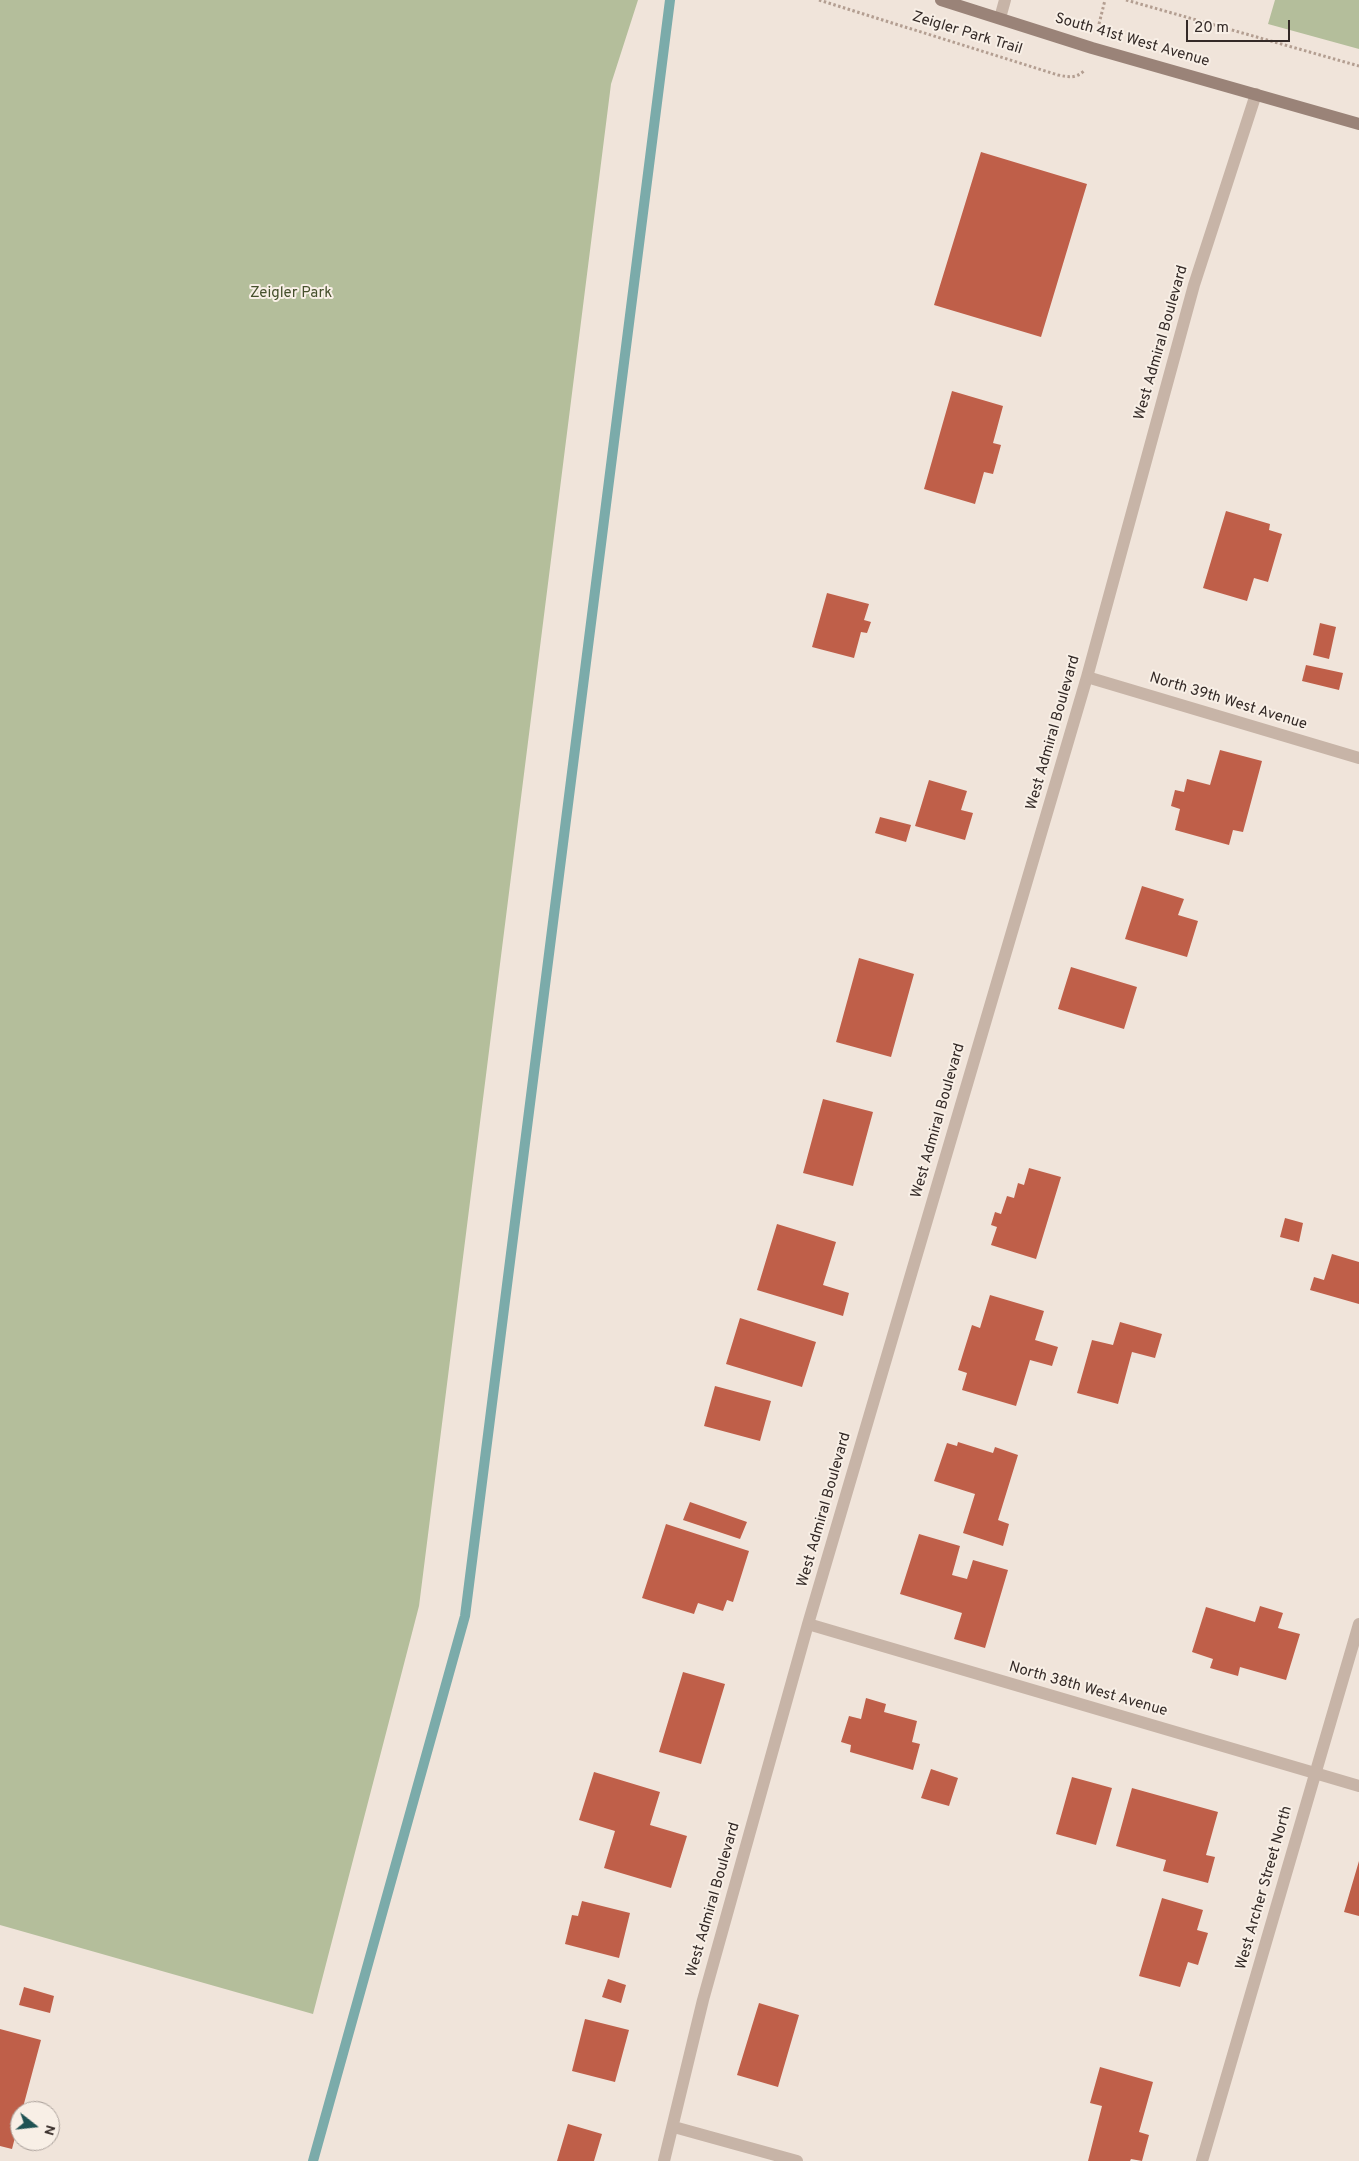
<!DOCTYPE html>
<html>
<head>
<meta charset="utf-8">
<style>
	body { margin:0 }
	#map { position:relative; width:1359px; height:2161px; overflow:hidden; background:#f0e4da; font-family:Overpass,sans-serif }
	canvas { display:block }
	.north { position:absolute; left:10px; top:2101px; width:50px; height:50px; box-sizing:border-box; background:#f8efe6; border:1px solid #aaa09a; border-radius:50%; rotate:106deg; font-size:14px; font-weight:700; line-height:20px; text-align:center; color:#342a27 }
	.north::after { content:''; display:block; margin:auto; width:18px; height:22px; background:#1f5253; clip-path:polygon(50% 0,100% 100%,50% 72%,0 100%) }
	.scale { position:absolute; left:1186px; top:20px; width:104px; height:22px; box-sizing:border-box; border:2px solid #342a27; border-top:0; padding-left:6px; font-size:15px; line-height:18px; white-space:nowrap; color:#342a27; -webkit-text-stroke:4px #f8efe6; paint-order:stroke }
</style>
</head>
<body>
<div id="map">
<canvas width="1359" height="2161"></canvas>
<div class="north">N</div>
<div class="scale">20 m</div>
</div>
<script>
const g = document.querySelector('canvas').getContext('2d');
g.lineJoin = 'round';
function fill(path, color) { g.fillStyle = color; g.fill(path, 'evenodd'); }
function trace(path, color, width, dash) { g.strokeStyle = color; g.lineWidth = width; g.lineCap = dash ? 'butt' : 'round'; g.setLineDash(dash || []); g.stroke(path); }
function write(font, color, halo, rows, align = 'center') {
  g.font = font + ' Overpass,sans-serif'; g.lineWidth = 4; g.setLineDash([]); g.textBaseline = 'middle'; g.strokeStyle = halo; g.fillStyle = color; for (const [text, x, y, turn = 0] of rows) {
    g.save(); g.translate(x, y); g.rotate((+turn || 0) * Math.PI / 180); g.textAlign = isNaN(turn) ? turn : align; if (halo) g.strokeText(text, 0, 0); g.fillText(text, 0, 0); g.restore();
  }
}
fill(new Path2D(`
	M0,0H638L611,84L419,1606L313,2014L0,1925Z
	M1275,0H1359V49L1268,24Z`), '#b4be9b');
trace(new Path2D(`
	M313,2161L465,1616L670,0`), '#7babaa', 10);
fill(new Path2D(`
	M981,152L1087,184L1041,337L934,305Z
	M952,391L1003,406L993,443L1001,445L993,474L984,472L975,504L924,489Z
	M1226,511L1270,524L1269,530L1282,534L1268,582L1254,578L1247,601L1203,588Z
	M827,593L869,604L864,620L871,622L867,633L861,632L854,658L812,647Z
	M1320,623L1336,627L1329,659L1313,655Z
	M1306,665L1343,673L1339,690L1302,681Z
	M1220,750L1262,761L1243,832L1233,830L1229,845L1175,830L1180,809L1171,806L1175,790L1184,792L1187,779L1210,785Z
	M929,780L967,791L961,810L973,813L965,840L915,826Z
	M880,817L911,825L906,842L875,833Z
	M1142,886L1184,899L1178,915L1198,921L1187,957L1125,939Z
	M859,958L914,974L891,1057L836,1042Z
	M1071,967L1137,987L1124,1029L1058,1009Z
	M823,1099L873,1112L853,1186L803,1173Z
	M1029,1168L1061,1177L1036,1259L991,1245L997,1227L991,1225L995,1212L1001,1214L1007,1196L1014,1198L1018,1183L1024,1185Z
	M1285,1218L1303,1223L1299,1242L1280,1237Z
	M777,1224L836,1242L823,1285L849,1293L843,1316L757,1290Z
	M1332,1254L1359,1262V1304L1310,1290L1314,1277L1324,1280Z
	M990,1295L1044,1311L1035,1340L1058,1347L1052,1366L1030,1360L1016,1406L962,1390L967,1373L958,1370L972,1325L980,1328Z
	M740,1318L816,1342L802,1387L726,1364Z
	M1120,1322L1162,1334L1155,1358L1132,1352L1118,1404L1077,1393L1092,1340L1113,1345Z
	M715,1386L771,1401L760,1441L704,1426Z
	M958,1442L993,1453L995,1447L1018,1455L998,1520L1009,1524L1003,1546L963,1533L975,1494L934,1481L947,1443L957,1446Z
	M690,1502L747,1522L740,1539L683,1520Z
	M666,1524L749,1551L733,1602L727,1600L723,1611L698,1603L694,1614L642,1598Z
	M919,1534L960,1546L952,1575L967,1579L973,1560L1008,1570L985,1648L954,1639L962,1613L900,1594Z
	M1260,1606L1283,1613L1278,1628L1300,1634L1286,1680L1240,1667L1238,1676L1210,1668L1213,1659L1192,1652L1206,1607L1255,1622Z
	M683,1672L725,1684L701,1764L659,1752Z
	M866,1698L886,1704L884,1712L917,1721L912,1742L920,1744L913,1770L850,1752L851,1745L841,1742L849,1716L861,1719Z
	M931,1769L958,1778L949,1806L921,1798Z
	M594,1772L660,1792L650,1825L687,1836L671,1888L604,1868L615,1831L579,1820Z
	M1072,1777L1112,1788L1096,1845L1056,1834Z
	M1132,1788L1218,1812L1206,1855L1215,1857L1208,1883L1163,1871L1166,1860L1116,1846Z
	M1359,1861V1916L1344,1912Z
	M1162,1898L1203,1910L1197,1930L1208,1933L1198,1965L1188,1962L1180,1987L1139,1976Z
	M582,1901L630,1913L619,1958L565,1944L572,1915L578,1916Z
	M608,1979L626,1985L621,2003L602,1997Z
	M24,1987L54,1996L50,2013L19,2005Z
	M759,2003L799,2015L778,2087L737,2075Z
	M585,2019L629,2030L615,2082L572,2071Z
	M0,2029L41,2040L22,2111H20V2118L12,2149L0,2146Z
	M1100,2067L1153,2082L1139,2132L1149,2135L1142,2161L1131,2159L1130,2161H1088L1102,2106L1090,2103Z
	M568,2124L602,2134L594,2161H557Z`), '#bf5f49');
trace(new Path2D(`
	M819,0L1058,75C1069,77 1075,79 1084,71
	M1126,0L1359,66
	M1099,24L1105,0`), '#b39e91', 3, [2.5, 2.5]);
trace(new Path2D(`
	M1000,18L1005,0
	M1087,677L1359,758
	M808,1624L1359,1786
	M674,2127L797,2161
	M664,2161L703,2000L808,1624L1087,677L1194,285L1256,94
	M1202,2161L1359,1624`), '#c7b4a7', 12);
trace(new Path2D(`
	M941,0L1092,48L1359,124`), '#9a8378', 12);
write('15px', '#342a27', '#f8efe6', [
	["Zeigler Park Trail",967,34,17],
	["South 41st West Avenue",1132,41,16],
	["West Admiral Boulevard",1162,343,-74],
	["North 39th West Avenue",1228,702,17],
	["West Admiral Boulevard",1054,733,-74],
	["West Admiral Boulevard",939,1121,-74],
	["West Admiral Boulevard",825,1510,-74],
	["North 38th West Avenue",1088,1690,16],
	["West Archer Street North",1265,1888,-74],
	["West Admiral Boulevard",714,1900,-74]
]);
write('15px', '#45502c', '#f8efe6', [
	["Zeigler Park",291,294]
]);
</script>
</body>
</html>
